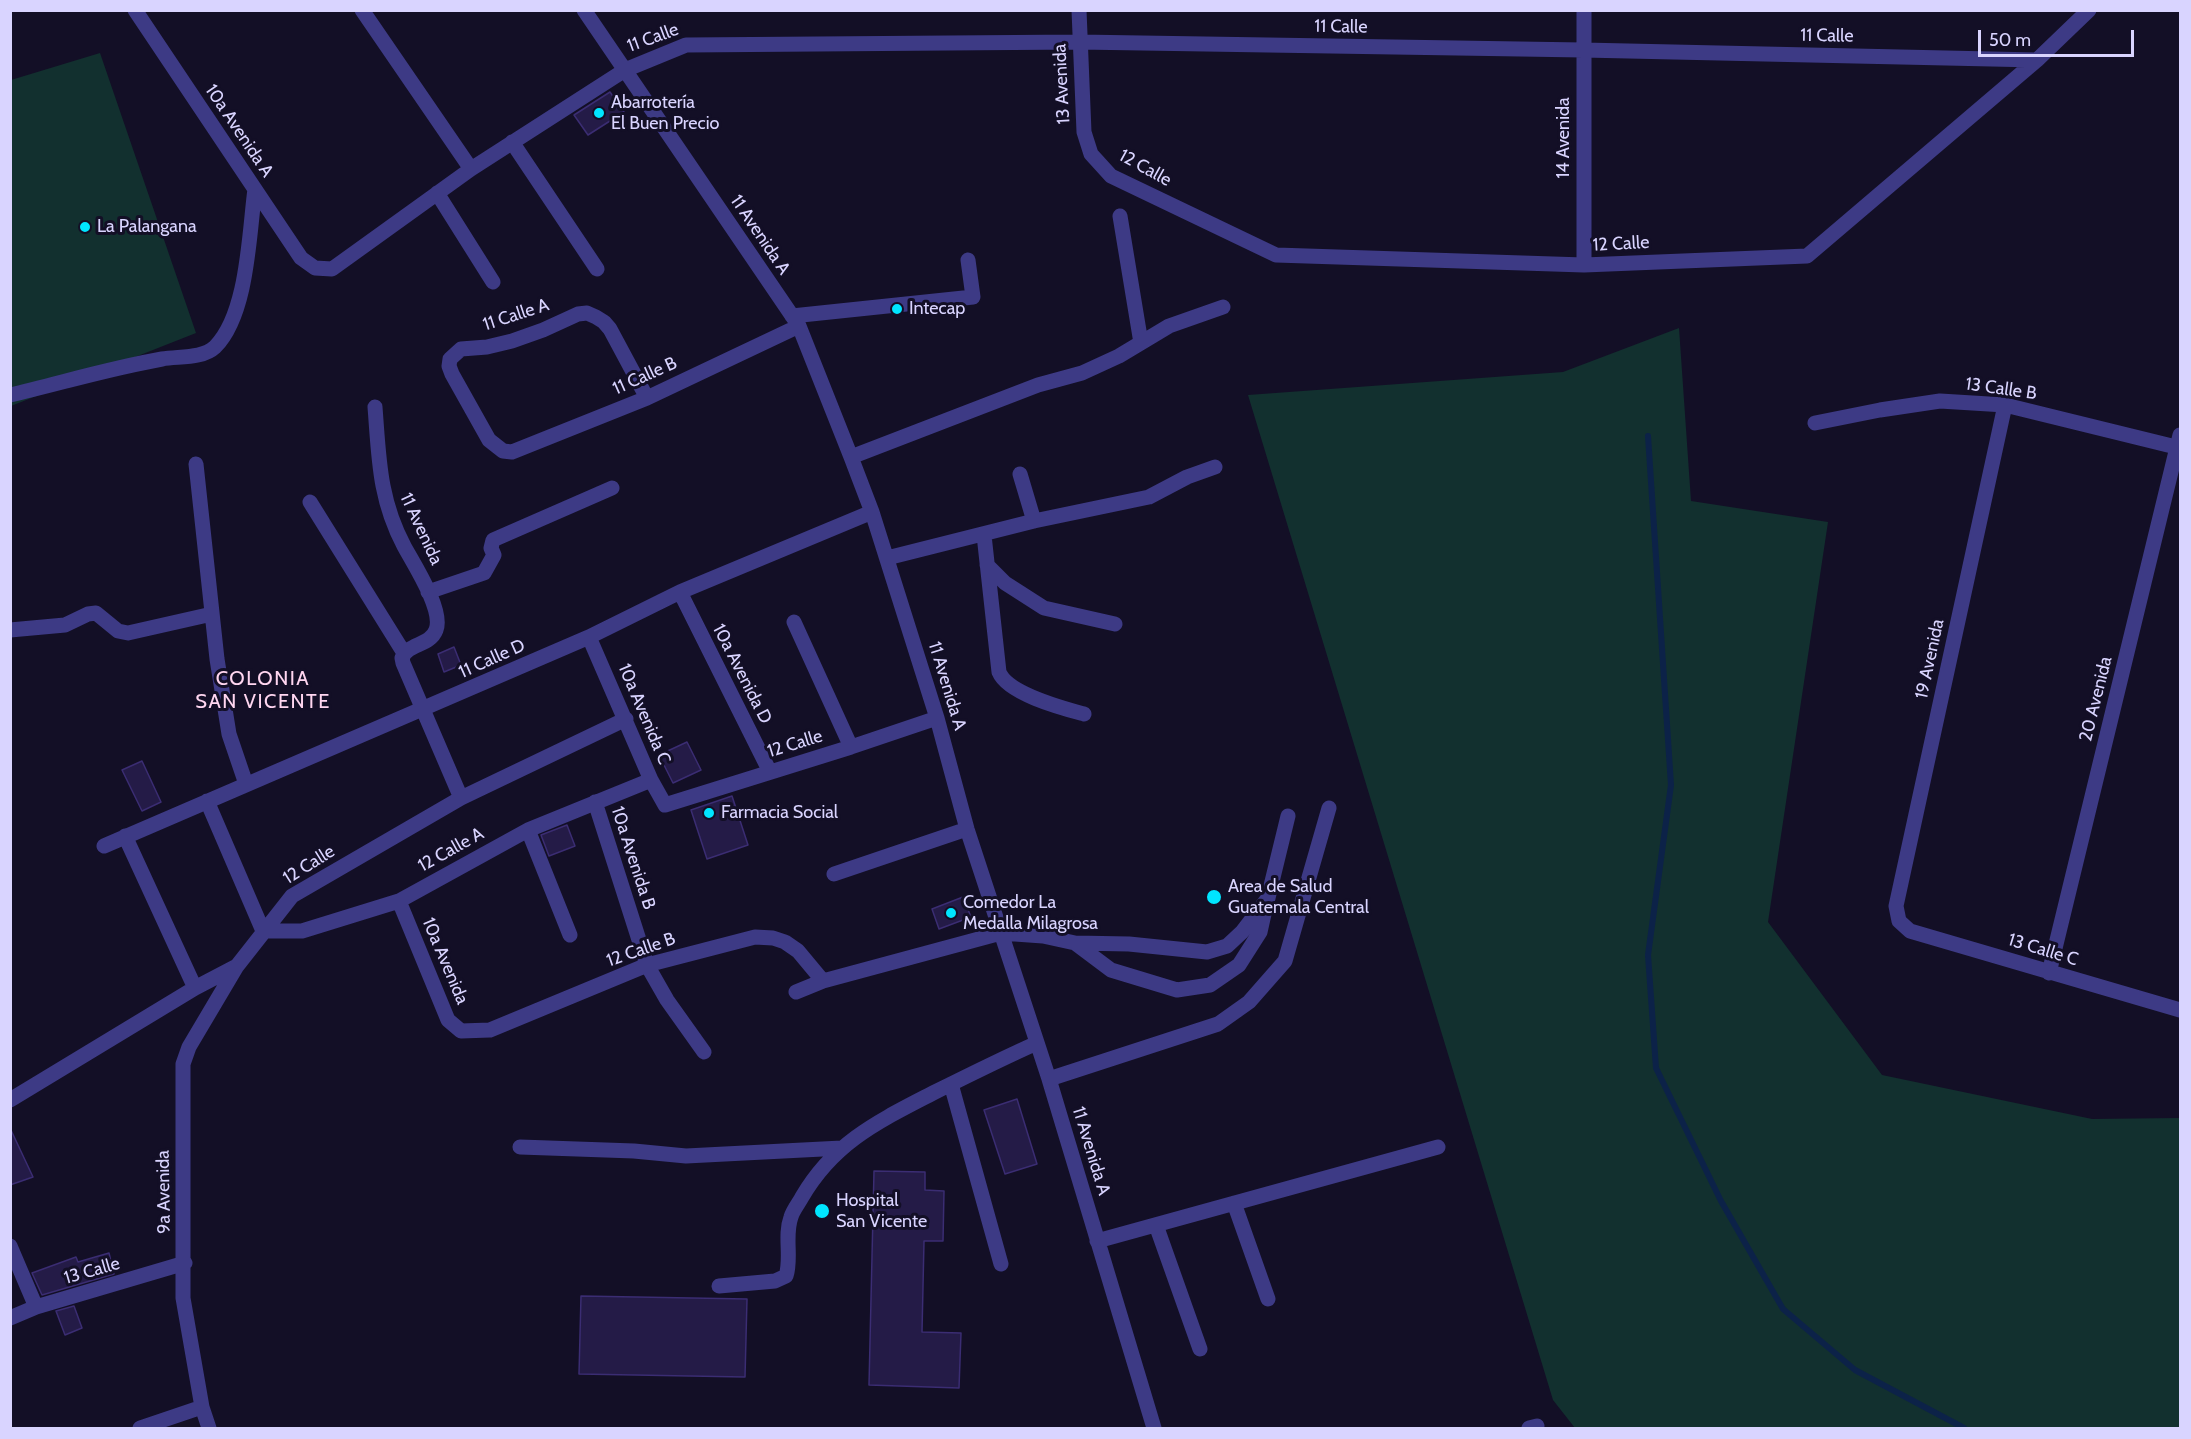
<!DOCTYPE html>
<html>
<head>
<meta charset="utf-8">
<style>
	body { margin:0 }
	#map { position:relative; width:2191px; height:1439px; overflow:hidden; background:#130f26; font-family:Cabin,sans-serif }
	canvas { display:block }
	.frame { position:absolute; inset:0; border:12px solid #d9d4ff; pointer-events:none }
	.scale { position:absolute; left:1978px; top:30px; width:156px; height:27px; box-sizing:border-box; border:3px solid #d9d4ff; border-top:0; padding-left:8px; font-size:18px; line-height:21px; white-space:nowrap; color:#d9d4ff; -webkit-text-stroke:4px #130f26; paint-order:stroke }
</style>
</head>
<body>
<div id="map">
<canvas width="2191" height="1439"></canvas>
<div class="frame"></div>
<div class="scale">50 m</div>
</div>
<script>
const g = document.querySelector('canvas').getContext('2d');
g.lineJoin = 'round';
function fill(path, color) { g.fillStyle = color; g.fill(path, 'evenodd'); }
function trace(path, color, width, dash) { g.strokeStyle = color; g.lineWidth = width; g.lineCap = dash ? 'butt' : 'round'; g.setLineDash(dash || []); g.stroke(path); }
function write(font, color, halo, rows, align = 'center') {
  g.font = font + ' Cabin,sans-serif'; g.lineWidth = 6; g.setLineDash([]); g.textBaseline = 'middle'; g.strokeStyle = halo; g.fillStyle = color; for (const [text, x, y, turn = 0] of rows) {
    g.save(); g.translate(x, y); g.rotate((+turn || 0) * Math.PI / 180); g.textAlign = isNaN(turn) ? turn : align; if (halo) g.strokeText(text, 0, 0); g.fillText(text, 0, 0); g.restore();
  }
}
fill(new Path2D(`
	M100,53L196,333L11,406V80Z
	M1679,328L1691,501L1828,522L1768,922L1882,1075L2092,1119L2180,1118V1428H1575L1553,1400L1248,395L1563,372Z`), '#12302f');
trace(new Path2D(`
	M1648,436L1671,785L1648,955L1656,1068L1721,1201L1783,1309L1855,1370L1964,1428`), '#0c2248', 6);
const building = new Path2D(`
	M610,92L624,112L588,135L574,115Z
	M454,647L461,665L444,672L438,654Z
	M687,742L701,770L673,783L659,755Z
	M142,761L161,802L142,811L122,770Z
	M732,796L748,845L707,859L691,810Z
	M567,825L575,846L549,856L541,835Z
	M963,897L971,917L939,929L932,909Z
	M1017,1099L1037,1164L1005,1174L984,1110Z
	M10,1128L33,1177L10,1185Z
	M874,1171L925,1172V1190L944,1191L943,1241H924L922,1332L961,1333L959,1388L869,1385Z
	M109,1253L114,1274L42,1295L32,1273L76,1257L78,1262Z
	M581,1296L747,1299L745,1377L579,1374Z
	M74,1306L82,1328L65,1335L56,1311Z`);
fill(building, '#241b47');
trace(building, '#3b2d73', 1.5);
trace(new Path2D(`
	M135,10L301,258L315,268L332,269L471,169L625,70L686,45L1079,42L1583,50L2037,60
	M362,10L471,169
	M584,10L799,326L851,457L872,512L937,718L967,829L1049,1079L1154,1428
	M1079,10L1084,132L1091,154L1111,176L1276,255L1584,265L1807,256L2037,60L2089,10
	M1584,10V265
	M512,142L597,269
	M437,193L493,282
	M1120,216L1141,343
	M792,316L973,297L968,260
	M10,395C61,383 111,368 162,359C179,356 202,359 215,347C248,314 249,233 255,189
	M647,398L610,329L604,322L596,317L587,313L578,314L543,330L512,341L487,347L461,349L450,359L449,366L452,374L489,440L503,451L512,452L647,398L799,326
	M2005,405L1896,906L1899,921L1910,931L2180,1010
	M375,407C379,458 379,499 404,546C413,563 444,610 436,630C430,646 408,643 402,658L403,663L461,798
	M1815,423L1880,410L1940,401L2005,405L2180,448
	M851,457L1038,385L1082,373L1119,356L1169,326L1223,307
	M196,464L217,659L229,734L246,784
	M1020,474L1034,521
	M310,502L404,653
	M984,535L999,672C1008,694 1062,708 1084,714
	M887,558L1034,521L1149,497L1187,477L1215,467
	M987,565L1005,583L1044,608L1115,624
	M428,592L484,573L494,555L491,548L493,540L612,488
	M680,592L770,772
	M794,622L851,747
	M10,630L65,625L88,614L96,613L118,631L128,633L212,614
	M589,637L651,780L665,805L851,747L937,718
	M207,801L263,931H302L399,901L528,830L651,780
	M595,802L647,965L667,1000L704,1052
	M528,830L570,935
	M125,836L195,988
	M104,846L589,637L680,592L872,512
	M834,874L967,829
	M399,901L448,1020L461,1031L490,1030L647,965L755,937L773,938L785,942L798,951L823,981
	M1075,943L1111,970L1177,990L1210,985L1239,965L1260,932L1266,905
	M2049,973L2180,435
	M796,992L823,981L1001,933L1043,936L1075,943L1129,944L1207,952L1227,946L1242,932L1268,898L1288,816
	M1049,1079L1218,1024L1249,1002L1285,961L1329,808
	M951,1084L1001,1264
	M10,1100L195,988L237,966L292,896L461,798L626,719
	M520,1147L634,1151L686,1156L842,1148
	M1234,1203L1268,1299
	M1156,1225L1200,1349
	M1097,1241L1438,1147
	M10,1246L36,1307
	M719,1286L775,1281L786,1276C792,1258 784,1236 791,1217C793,1210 799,1203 802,1197C834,1142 879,1121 933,1093C967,1076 1001,1059 1037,1043
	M10,1318L36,1307L185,1263
	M140,1428L202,1407
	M209,1428L202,1407L183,1298V1064L189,1047L237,966
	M1529,1428L1537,1426`), '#3d3a85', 15);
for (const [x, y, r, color] of [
	[599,113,6,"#00e5ff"],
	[85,227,6,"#00e5ff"],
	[897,309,6,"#00e5ff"],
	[709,813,6,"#00e5ff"],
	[1214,897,8,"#00e5ff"],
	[951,913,6,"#00e5ff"],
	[822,1211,8,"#00e5ff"]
]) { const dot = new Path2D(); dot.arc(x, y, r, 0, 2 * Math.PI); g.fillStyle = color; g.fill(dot); trace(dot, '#130f26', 2); }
write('18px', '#d9d4ff', '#130f26', [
	["11 Calle",1341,27,1],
	["11 Calle",1827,36,1],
	["11 Calle",653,38,-20],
	["13 Avenida",1062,84,-93],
	["10a Avenida A",239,131,56],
	["14 Avenida",1564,138,-90],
	["12 Calle",1145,168,29],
	["11 Avenida A",760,235,56],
	["12 Calle",1621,244,-3],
	["11 Calle A",516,315,-18],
	["11 Calle B",645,376,-24],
	["13 Calle B",2001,389,8],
	["11 Avenida",421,529,65],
	["11 Calle D",492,659,-24],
	["19 Avenida",1930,659,-78],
	["10a Avenida D",742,674,63],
	["11 Avenida A",947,686,73],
	["20 Avenida",2096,699,-76],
	["10a Avenida C",644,714,67],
	["12 Calle",795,744,-17],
	["12 Calle A",451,850,-29],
	["10a Avenida B",633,858,72],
	["12 Calle",309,865,-32],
	["12 Calle B",641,950,-19],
	["13 Calle C",2043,950,17],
	["10a Avenida",445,961,67],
	["11 Avenida A",1091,1151,73],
	["9a Avenida",164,1192,-91],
	["13 Calle",92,1271,-16]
]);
write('18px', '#d9d4ff', '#130f26', [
	["Abarrotería",611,103],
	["El Buen Precio",611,124],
	["La Palangana",97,227],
	["Intecap",909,309],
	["Farmacia Social",721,813],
	["Area de Salud",1228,887],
	["Guatemala Central",1228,908],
	["Comedor La",963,903],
	["Medalla Milagrosa",963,924],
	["Hospital",836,1201],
	["San Vicente",836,1222]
], 'left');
g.letterSpacing = '1.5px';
write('20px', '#ffd6f0', '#130f26', [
	["COLONIA",263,679],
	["SAN VICENTE",263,702]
]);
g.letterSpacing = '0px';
</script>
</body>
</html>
